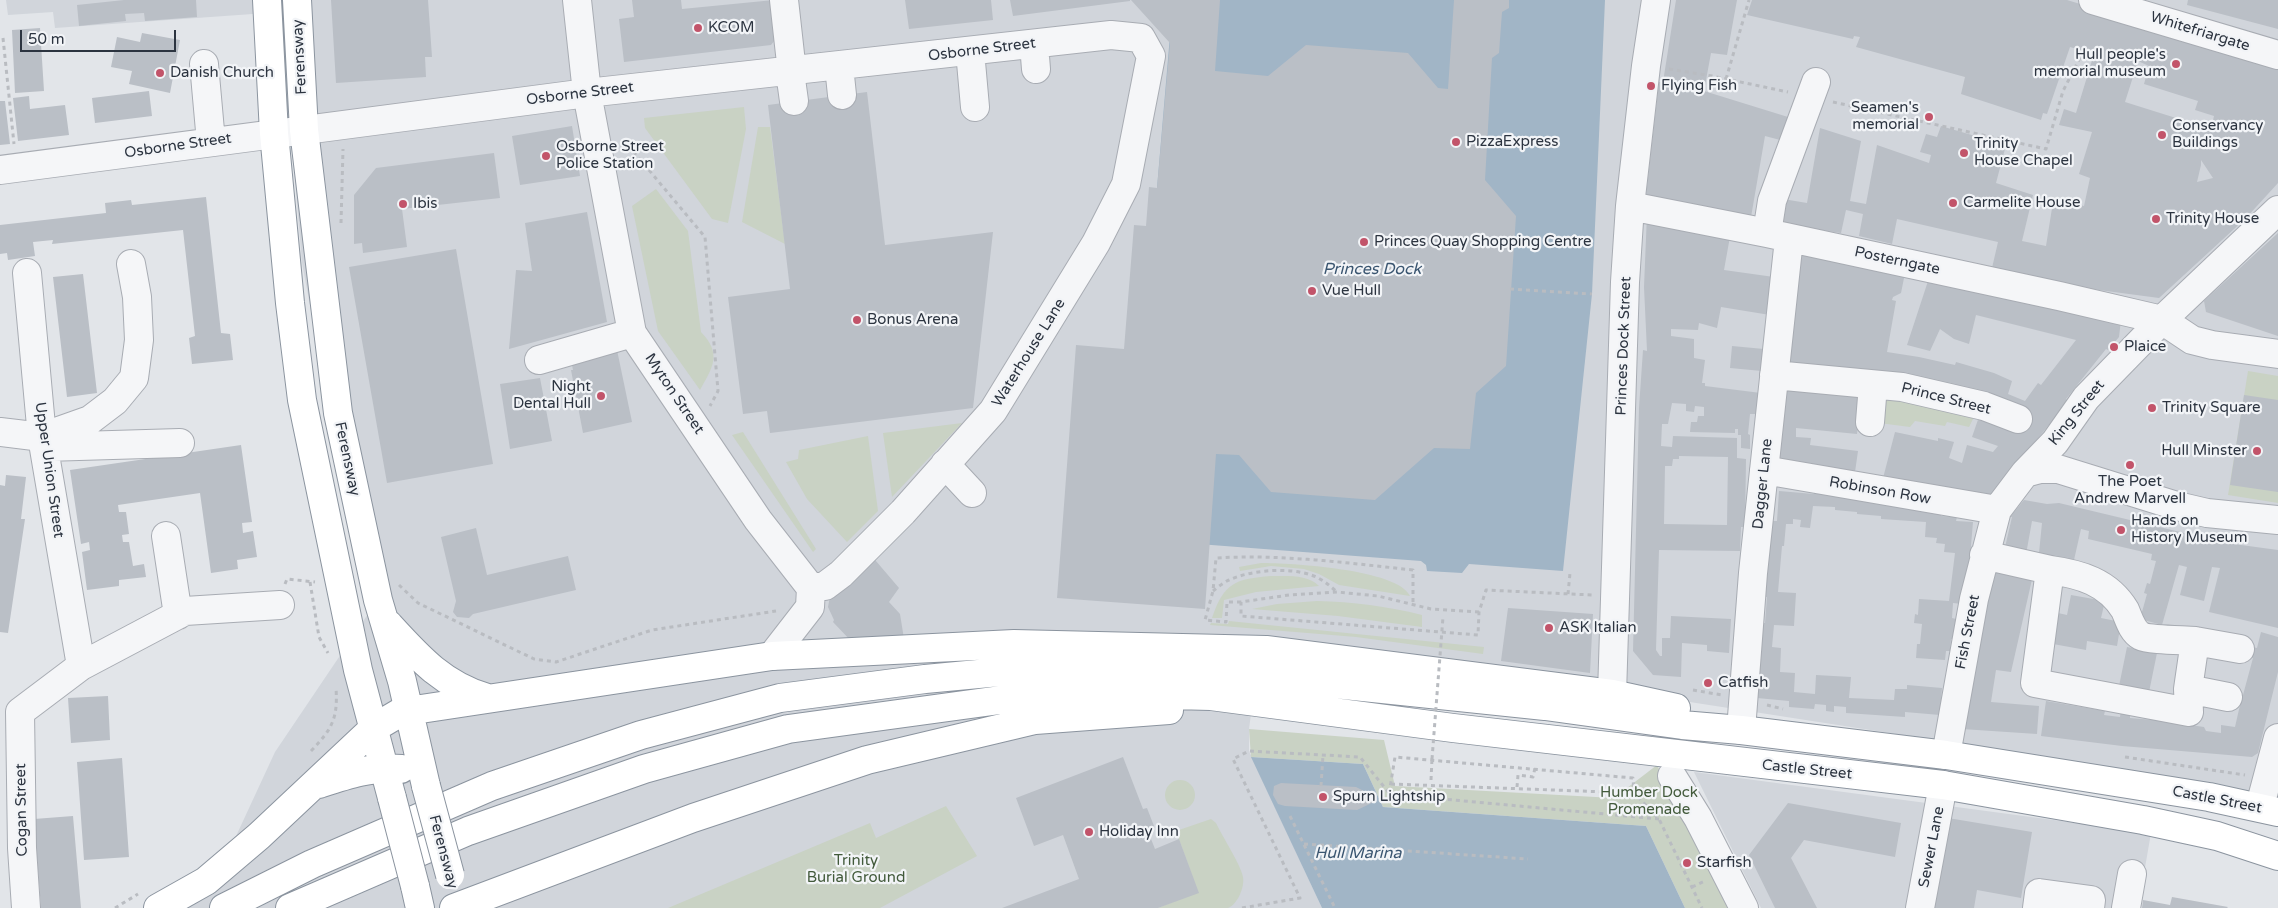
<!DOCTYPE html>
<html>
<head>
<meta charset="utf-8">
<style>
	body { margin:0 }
	#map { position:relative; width:2278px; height:908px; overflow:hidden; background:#e2e5e9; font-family:"Varela Round",sans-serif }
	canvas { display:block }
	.scale { position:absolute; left:20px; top:30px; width:156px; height:22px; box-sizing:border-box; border:2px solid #2c3440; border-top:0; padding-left:6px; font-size:15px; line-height:18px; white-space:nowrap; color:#2c3440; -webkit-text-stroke:4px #f2f4f7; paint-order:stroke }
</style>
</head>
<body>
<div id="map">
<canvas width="2278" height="908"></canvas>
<div class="scale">50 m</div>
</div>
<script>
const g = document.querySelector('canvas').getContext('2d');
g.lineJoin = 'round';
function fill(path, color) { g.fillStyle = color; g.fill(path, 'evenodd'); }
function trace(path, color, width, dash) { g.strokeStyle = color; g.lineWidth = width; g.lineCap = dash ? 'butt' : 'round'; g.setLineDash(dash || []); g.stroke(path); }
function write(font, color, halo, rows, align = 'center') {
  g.font = font + ' "Varela Round",sans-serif'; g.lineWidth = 4.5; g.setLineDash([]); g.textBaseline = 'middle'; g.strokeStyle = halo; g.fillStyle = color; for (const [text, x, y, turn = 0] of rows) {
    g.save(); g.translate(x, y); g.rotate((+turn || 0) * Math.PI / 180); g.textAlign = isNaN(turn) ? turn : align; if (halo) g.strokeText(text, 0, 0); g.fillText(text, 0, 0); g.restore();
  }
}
fill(new Path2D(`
	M6,0H2278V802L1986,748L1619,691L1258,662L1249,729V751L1322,908H171L212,888L275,752L368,614L302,263L281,12L55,28L53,12L8,15Z
	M1694,772L2151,833L2138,908H1761Z`), '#d1d5db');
fill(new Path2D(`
	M744,107L746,129L728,223L712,219L645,128L644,118Z
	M758,127H770L785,244L742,222Z
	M656,189L688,231L701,332C722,354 713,367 700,390L658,331L632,206Z
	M2248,371L2278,376V503L2228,495Z
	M1886,392L1975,415L1969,427L1947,422L1945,426L1915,421L1910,427L1879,423Z
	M962,423L892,497L883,433Z
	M743,432L816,549L813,552L732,435Z
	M868,436L878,511L847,542L807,499L786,462L798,459L799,450Z
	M1261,563C1289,563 1398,569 1410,596L1339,585L1319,574L1304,569L1271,566L1240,571L1239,567Z
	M1271,576C1286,576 1308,574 1319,586L1256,592L1224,600L1222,618H1212C1224,582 1236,579 1271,576Z
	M1317,601C1353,602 1387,606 1422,615V627L1338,616L1252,609L1277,604Z
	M1229,621L1484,647L1483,654L1356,637L1210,625L1211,623L1228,624Z
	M1249,729L1384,740L1395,786L1614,798L1657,765L1731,908H1685L1646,826L1383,807L1363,764L1251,757Z
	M1165 795a15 15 0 1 1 30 0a15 15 0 1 1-30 0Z
	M946,806L977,856L880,908H668L870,823L876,838Z
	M1211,819L1216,823C1222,836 1241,865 1243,877C1245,887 1237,905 1228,908H1158L1198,892L1176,831Z`), '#c9d2c4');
fill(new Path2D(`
	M1173,0H1605L1592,294L1563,571L1469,564L1462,573L1427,571L1426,565L1421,561L1133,539L1157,188Z
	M1251,757L1363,764L1383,807L1646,826L1685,908H1322Z`), '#a1b5c6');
fill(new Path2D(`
	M124,0H196L197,17L145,21L144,13L125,14L126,21L79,26L77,5Z
	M331,0H428L432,57H425L426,77L336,83Z
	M632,0H681L682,9L774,0L778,36L771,45L624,62L619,19L634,17Z
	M905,0H991L993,20L909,29Z
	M1010,0H1130V1L1013,16Z
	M1131,0H1220L1215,71L1268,76L1306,45L1408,53L1438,88L1448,89L1454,0H1509V8L1502,12L1499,53L1492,58L1485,180L1516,216L1506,366L1476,393L1470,449L1434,448L1375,500L1271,492L1239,455L1216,454L1205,609L1057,598L1076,345L1124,349L1134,225L1146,226L1149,187L1157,188L1170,43Z
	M1676,0H1737L1727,55L1711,53L1704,91L1788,117L1784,141L1765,136L1751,217L1646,196L1659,82H1663Z
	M1752,0H2067L2278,64V183L2246,218L2159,298L2069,286L1992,268L1998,242L1897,219L1892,244L1859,236L1863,214L1846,210L1841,233L1779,224L1783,199L1807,203L1820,128L1861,141L1850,201L1866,204L1877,145L1929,163L1931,155L1920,152L1926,134L1937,137L1941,126L2006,145L1996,183L2033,195L2022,241L2046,246L2053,202L2070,207L2073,203L2084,206L2090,178L2079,174L2092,132L2059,125L2064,109L2076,113L2094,54L2070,47L2047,114L2043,113L2041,120L1961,94L1965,77L1856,47L1860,37L1854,36L1853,39L1747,15ZM2138,61L2149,66L2144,84L2198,101L2195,110L2214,116L2211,129L2125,102ZM2201,160L2213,178L2197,182L2201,165Z
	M2188,0H2278V29L2187,5Z
	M40,28L44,91L15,93L12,30Z
	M142,33L180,40L170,93L129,84L132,71L111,67L117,37L140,42Z
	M149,91L152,116L95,123L92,98Z
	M867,92L885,245L993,232L973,408L770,433L767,411L743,414L728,297L790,289L768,105Z
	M29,96L30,109L65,105L69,135L18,141L13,98Z
	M0,101H5L10,144L0,145Z
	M572,126L580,176L520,185L512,136Z
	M494,153L500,198L402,209L407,247L363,253L362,243L354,244V195L376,168Z
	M206,197L221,333L230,334L233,360L192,364L189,338L195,336L183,230L52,244L53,240L33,242L35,256L8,260L7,253L0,254V225L106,213L105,203L131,200L132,205Z
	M587,212L607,322L509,349L516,270L532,271L525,223Z
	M1647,214L1731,231L1724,270L1774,277L1770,315L1721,307L1717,328L1699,323L1698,330L1671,329V336L1694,339V358L1705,360L1702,383H1705V386L1761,393L1759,414H1750L1748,434L1750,435V449L1741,448V435H1738V429H1735V433L1690,432L1691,422H1697L1698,416H1704V407L1695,406L1694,412L1686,411V404L1672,403L1668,424H1662L1661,446L1672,447L1673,436L1737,438V458L1746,459L1745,527H1741L1740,551L1659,550L1656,650L1660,656H1662V638H1670L1671,616L1731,619L1729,653L1707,651V645L1682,643L1681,677L1653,675L1633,651L1639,408L1643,350L1647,351L1644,287ZM1679,456L1728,457L1727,525L1664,524L1665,466H1672L1673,459H1679Z
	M2278,233V336L2206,312L2204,301Z
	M1804,247L1906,268L1901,293L1893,297L1892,300L1896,301L1887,352L1919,357L1955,365L1956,362L1994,373L2012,381L2008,394L2025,401L2038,383L2041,385L2076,340L1976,315L1969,344L1954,339L1940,329L1930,351L1907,345L1929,278L2121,320L2119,337L2108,350L2106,349L2066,399L2068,401L2019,462L1990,502L1882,482L1895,432L1938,441V438L1954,442L1949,458L1962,463L1967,445L1993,452L1998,446L1972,437L1981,411L1783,371L1788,321Z
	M456,249L493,464L387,483L349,267Z
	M83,274L97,393L67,397L53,277Z
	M1732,346L1764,349L1762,371L1730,368Z
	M617,350L632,422L583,433L571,370H573L572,365Z
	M540,378L552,441L510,449L500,384Z
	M1782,381L1862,391L1857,434L1796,428V437L1811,438L1810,445L1858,451L1854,479L1775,466Z
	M2244,395L2278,400V492L2230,485Z
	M241,445L252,522L242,523L243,533L253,531L257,557L237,560L238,569L211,573L200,493L118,505L119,512H126L129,534L122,535L123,542H129L133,566L144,564L146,577L119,580V586L87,590L82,552L90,550L89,542L81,544L70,470Z
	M6,475L26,477L21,519H25L8,633L0,632V485L5,486Z
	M1814,490L1942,508L1941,516L1957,517L1956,521L1973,522L1968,581H1964L1962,604L1953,603L1952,618L1956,619L1954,639H1951L1950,651H1946L1945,660L1916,658L1917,644H1920L1922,624L1914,623L1915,614L1918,615L1919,599L1949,601L1955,553L1944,552L1945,544L1936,543L1937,538L1925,537L1926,522L1881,519V516L1857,514V512L1835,510V507L1813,506L1810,528L1800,527L1801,520L1793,519V524H1786L1784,546H1782L1778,592L1796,593L1794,626L1774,625L1772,647L1781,648L1780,672L1795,673L1794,692L1815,694L1816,675L1851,677L1849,698L1894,700L1895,689H1907V685L1942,688L1940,715L1905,712V717L1846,713V707L1834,706V712L1826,711V705L1815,704L1814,709L1789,707V701L1757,698L1759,623H1765L1767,597H1763L1771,521H1777L1779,491L1814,494Z
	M2024,500L2047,504L2059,503L2226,543L2278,550V628L2209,612L2220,568L2212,567L2204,601L2180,595L2187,567L2179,565L2162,625L2140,619L2147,594L2144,593L2147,583L2150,584L2156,561L2151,560L2152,554L2088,539L2089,531L2081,529L2074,560L2039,553L2042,523L2032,521L2025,560L2003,556L2012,517H2010Z
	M476,528L487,575L568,556L576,590L473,614L469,618L457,617L453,612L456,601L441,537Z
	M870,554L899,588L889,602L900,614L905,645L852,642L833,622L834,620L828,607L831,591Z
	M1993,569L2033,575L2011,672L1996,670L1991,702L2039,706L2037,734L1962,729Z
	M2071,595L2105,601L2101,618L2121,622L2117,646L2087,641L2086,650L2053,644L2058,613L2067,615Z
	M1508,608L1593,614L1590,673L1501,661Z
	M2261,632L2278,637V672L2258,753L2252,757L2122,746L2041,736L2046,701L2105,711L2104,715L2120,717L2121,710L2130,711V718L2189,723L2190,725L2204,727L2206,731L2221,733V725L2235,727L2240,705L2235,704L2237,694L2243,695L2253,658L2245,657L2248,646L2257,648Z
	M2127,647L2157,653L2148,697L2118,691Z
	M108,696L110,740L71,743L68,698Z
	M1123,757L1143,809L1147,808L1154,826L1147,829L1155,849L1179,839L1199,893L1158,908H1002L1079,879L1063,835L1034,846L1016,798Z
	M122,758L129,857L84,860L77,762Z
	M1281,783L1356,787L1366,792L1374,802L1357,810L1285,806L1278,804L1273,795L1274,786Z
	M1788,803L1901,823L1895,857L1804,840L1791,858L1817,908H1775L1749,855Z
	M73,816L81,908H41L34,819Z
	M1948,818L2032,832L2021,898L1977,890L1974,908H1933Z
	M2172,897L2228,907L2227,908H2142L2143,900L2170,905Z`), '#babfc6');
const minor = new Path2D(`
	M577,0L587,93L632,333L758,520L811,588L810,607L772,656
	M784,0L792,72
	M2093,0L2278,55
	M1034,44L1036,69
	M970,51L975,107
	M204,64L211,142
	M839,66L842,95
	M790,72L794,101
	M0,170L587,93L1111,35L1141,38L1151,56L1126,184L1096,243L993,411L903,512L841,574L825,586L811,588
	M1630,206L1767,233L2059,296L2162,320L2192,340L2212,345L2278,354
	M1767,233L1772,201L1816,82
	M27,273L42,437L81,666
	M539,360L632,333
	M1774,375L1902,387L1984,406L2018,419
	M1870,422L1873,385
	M0,432L42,437L90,420L115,401L134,378L139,340L137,297L131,264
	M45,447L180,443
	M945,464L972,493
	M1764,470L1997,510
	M2025,473L2040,469H2058L2177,506L2207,513L2278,520
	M166,536L178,615
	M1984,555L2050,570L2035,683L2189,712L2188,689L2195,641L2240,649
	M2050,570C2080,574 2108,582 2125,610C2129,619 2132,631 2141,636C2149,640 2184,640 2195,641
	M2188,689L2228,697
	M1612,694L1625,282L1630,206L1646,66L1656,0
	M20,712L81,666L185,611L280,605
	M20,712L22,848L26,908
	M1741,730L1753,573L1789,239
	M1946,755L1974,599L1997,510L2025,473L2055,442L2086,398L2162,320L2278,210
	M1672,776L1698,818L1744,908
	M2261,802L2278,738
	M1920,908L1943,785
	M2037,908L2039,893L2091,900L2090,908
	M2126,908L2132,874`);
const highway = new Path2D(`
	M267,0L274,133L290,303L302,400L358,670L392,798
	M297,0L304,130L338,413L378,600L402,681L426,786
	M388,624C419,658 443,685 487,698
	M319,784C346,775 372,766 401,769
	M415,886L420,908
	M158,908L206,881L259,836L374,728L401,712L772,656L1014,644L1266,650L1612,694L1676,708
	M224,908L312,864L492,786L641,735L780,698L925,679L1042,668L1155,671L1287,679L1545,706L1682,725L1741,730L1946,755L2209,797L2278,812
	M290,908L468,831L644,769L788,729L1044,694L1095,693L1211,696L1453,728L1943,785L2143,820L2217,836L2278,856
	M454,908L693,818L867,760L1035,720L1169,710`);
trace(minor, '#a8acb3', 30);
trace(highway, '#8b949f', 30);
trace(new Path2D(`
	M3,38L14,144
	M1669,69L1712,76L1788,92
	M1726,79L1749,0
	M1833,102L2046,149L2063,91L2083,52
	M621,147L628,145L705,237L718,391L710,406
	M341,223L343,149
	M1510,289L1592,294
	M310,582L319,637L328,653
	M285,584L287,579L315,582
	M399,585L418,603L534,659L556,662L652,630L776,611
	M1213,591C1218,587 1224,582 1229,580C1251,570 1288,567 1311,575C1321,578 1329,585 1337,592
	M1568,594L1570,573
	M1241,602H1227L1226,622L1205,620L1213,591L1216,558C1282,554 1348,563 1413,570V605
	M1479,612L1431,609L1378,596L1337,592L1289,595L1241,602V616L1478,635L1479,612L1486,590L1592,595
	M1693,690L1722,695
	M1767,705L1783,709
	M311,751C332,729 338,719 336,688
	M2125,757L2245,775
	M1431,780L1432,759
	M1391,784L1634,793
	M1321,786L1323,755
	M1517,787L1518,775L1533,777L1535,768
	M1290,816L1335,908
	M1659,819L1389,794L1395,757L1633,778L1634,793L1659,819L1702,908
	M1304,844L1528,859
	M1692,887L1705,881
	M115,908L138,894
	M1242,908L1300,898L1233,759L1249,751L1360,757L1389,793`), '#b9bcc1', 3, [4, 4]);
trace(minor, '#f5f6f8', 28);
trace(highway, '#fff', 28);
const highwayBridge = new Path2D(`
	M426,786L450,875
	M392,798L415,886`);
trace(highwayBridge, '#8b949f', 30, []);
trace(new Path2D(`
	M1432,759L1443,617`), '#b9bcc1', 3, [4, 4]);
trace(highwayBridge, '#fff', 28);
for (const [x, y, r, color] of [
	[698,28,5,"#c2546a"],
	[2176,64,5,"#c2546a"],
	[160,73,5,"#c2546a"],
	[1651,86,5,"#c2546a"],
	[1929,117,5,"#c2546a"],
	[2162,135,5,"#c2546a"],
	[1456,142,5,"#c2546a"],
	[1964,153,5,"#c2546a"],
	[546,156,5,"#c2546a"],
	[1953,203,5,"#c2546a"],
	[403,204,5,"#c2546a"],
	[2156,219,5,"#c2546a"],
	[1364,242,5,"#c2546a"],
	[1312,291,5,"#c2546a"],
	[857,320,5,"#c2546a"],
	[2114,347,5,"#c2546a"],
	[601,396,5,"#c2546a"],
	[2152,408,5,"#c2546a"],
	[2257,451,5,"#c2546a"],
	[2130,465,5,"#c2546a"],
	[2121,530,5,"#c2546a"],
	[1549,628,5,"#c2546a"],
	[1708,683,5,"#c2546a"],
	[1323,797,5,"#c2546a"],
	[1089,832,5,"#c2546a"],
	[1687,863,5,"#c2546a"]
]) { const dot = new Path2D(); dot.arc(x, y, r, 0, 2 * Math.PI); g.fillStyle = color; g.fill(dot); trace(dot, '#f2f4f7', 2); }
write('15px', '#2c3440', '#f2f4f7', [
	["KCOM",708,28],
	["Hull people's",2166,55,"right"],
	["memorial museum",2166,72,"right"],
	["Danish Church",170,73],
	["Flying Fish",1661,86],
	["Seamen's",1919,108,"right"],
	["memorial",1919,125,"right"],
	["Conservancy",2172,126],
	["Buildings",2172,143],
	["PizzaExpress",1466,142],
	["Trinity",1974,144],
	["House Chapel",1974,161],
	["Osborne Street",556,147],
	["Police Station",556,164],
	["Carmelite House",1963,203],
	["Ibis",413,204],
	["Trinity House",2166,219],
	["Princes Quay Shopping Centre",1374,242],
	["Vue Hull",1322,291],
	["Bonus Arena",867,320],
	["Plaice",2124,347],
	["Night",591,387,"right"],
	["Dental Hull",591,404,"right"],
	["Trinity Square",2162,408],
	["Hull Minster",2247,451,"right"],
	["The Poet",2130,482,"center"],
	["Andrew Marvell",2130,499,"center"],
	["Hands on",2131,521],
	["History Museum",2131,538],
	["ASK Italian",1559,628],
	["Catfish",1718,683],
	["Spurn Lightship",1333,797],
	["Holiday Inn",1099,832],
	["Starfish",1697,863]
], 'left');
write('15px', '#2c3440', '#f2f4f7', [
	["Whitefriargate",2200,32,17],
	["Osborne Street",982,50,-7],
	["Ferensway",300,57,-93],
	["Osborne Street",580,94,-7],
	["Osborne Street",178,146,-8],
	["Posterngate",1897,261,12],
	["Princes Dock Street",1624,346,-88],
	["Waterhouse Lane",1029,353,-58],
	["Myton Street",674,394,56],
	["Prince Street",1946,399,14],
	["King Street",2077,413,-51],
	["Ferensway",347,459,78],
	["Upper Union Street",49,470,82],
	["Dagger Lane",1763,484,-84],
	["Robinson Row",1880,491,10],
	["Fish Street",1968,632,-79],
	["Castle Street",1807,770,6],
	["Castle Street",2217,800,11],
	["Cogan Street",22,810,-91],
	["Sewer Lane",1932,847,-79],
	["Ferensway",443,852,75]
]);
write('15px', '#425a3b', '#f2f4f7', [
	["Humber Dock",1649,793],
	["Promenade",1649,810],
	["Trinity",856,861],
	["Burial Ground",856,878]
]);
write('italic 16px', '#3a5570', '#f2f4f7', [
	["Princes Dock",1372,270],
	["Hull Marina",1358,854]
]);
</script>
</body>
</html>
